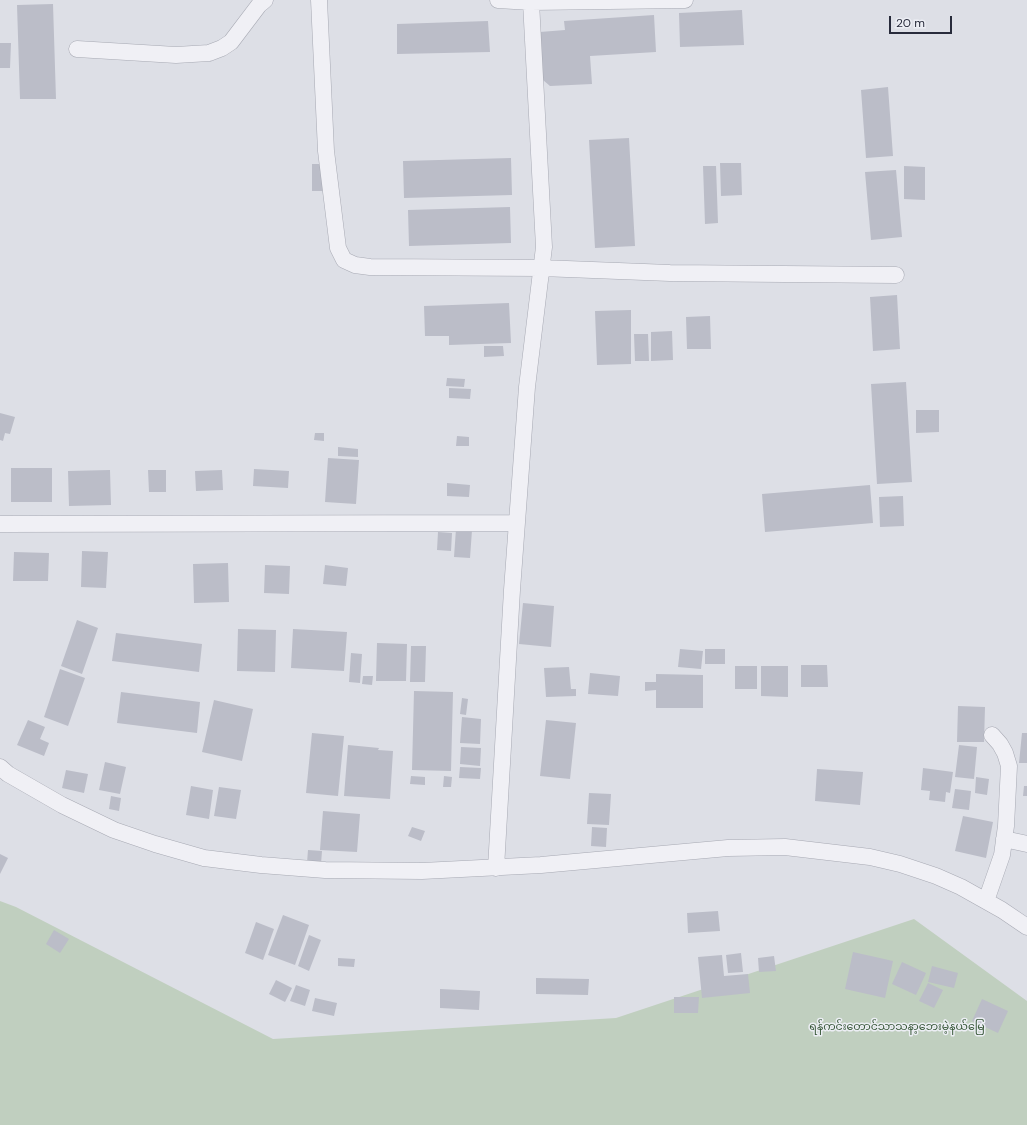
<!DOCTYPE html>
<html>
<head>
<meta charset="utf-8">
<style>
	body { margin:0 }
	#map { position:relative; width:1027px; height:1125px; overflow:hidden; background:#dddfe6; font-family:"DM Sans",sans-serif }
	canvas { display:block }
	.scale { position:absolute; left:889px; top:16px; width:63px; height:18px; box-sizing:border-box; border:2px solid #282b3b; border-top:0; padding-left:5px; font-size:12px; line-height:14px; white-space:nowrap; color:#282b3b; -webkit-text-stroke:3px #eceef4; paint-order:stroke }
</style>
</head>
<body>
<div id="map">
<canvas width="1027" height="1125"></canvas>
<div class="scale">20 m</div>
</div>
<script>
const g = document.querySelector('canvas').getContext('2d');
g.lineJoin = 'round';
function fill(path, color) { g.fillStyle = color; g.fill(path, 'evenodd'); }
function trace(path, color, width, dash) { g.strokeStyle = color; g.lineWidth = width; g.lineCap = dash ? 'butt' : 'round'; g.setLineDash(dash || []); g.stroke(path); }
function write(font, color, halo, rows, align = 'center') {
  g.font = font + ' "DM Sans","Noto Sans Myanmar",sans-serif'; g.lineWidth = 3; g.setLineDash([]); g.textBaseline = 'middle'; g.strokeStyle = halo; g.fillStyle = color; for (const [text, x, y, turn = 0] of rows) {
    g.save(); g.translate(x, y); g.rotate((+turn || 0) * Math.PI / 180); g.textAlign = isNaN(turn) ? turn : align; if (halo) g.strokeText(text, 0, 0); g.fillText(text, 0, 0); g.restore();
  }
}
fill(new Path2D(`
	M0,901L16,907L273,1039L616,1018L914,919L1027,1001V1125H0Z`), '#c0cfbf');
fill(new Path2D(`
	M53,4L56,99H20L17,5Z
	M742,10L744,45L680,47L679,13Z
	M654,15L656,52L590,56L592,84L550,86L543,80L540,32L565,30L564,21Z
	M488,21L490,52L397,54V24Z
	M0,43H11L10,68H0Z
	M888,87L893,156L866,158L861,90Z
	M629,138L635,246L595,248L589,140Z
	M511,158L512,195L404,198L403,161Z
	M720,163H741L742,195L721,196Z
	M312,164H323V191H312Z
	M703,166H716L718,223L705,224Z
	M904,166L925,167V200L904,199Z
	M896,170L902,237L871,240L865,172Z
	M510,207L511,243L409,246L408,210Z
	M897,295L900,349L873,351L870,297Z
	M509,303L511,343L449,345V336H425L424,306Z
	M631,310V364L597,365L595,311Z
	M710,316L711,349H687L686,317Z
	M672,331L673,360L651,361V332Z
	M634,334H648L649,361H635Z
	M484,346H503L504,356L484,357Z
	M447,378L465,379L464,387L446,386Z
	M906,382L912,482L877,484L871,384Z
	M449,388L471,389L470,399L449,398Z
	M916,410H939V432L916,433Z
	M0,413L15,417L10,434L5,433L3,441L0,440Z
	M315,433H324V441L314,440Z
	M457,436L469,437V446H456Z
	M338,447L358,449V457L338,456Z
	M328,458L359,460L356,504L325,502Z
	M11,468H52V502H11Z
	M254,469L289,471L288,488L253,486Z
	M110,470L111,505L69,506L68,471Z
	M148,470H166V492H149Z
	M222,470L223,490L196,491L195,471Z
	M447,483L470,485L469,497L447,496Z
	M870,485L873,523L765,532L762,494Z
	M903,496L904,526L880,527L879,497Z
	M456,529L472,530L470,558L454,557Z
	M438,532L452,533L451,551L437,550Z
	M82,551L108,552L106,588L81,587Z
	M14,552L49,553L48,581H13Z
	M228,563L229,602L194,603L193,564Z
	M265,565L290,566L289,594L264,593Z
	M325,565L348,568L346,586L323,584Z
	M523,603L554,606L551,647L519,644Z
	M77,620L98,628L82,674L61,666Z
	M238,629L276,630L275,672L237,671Z
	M293,629L347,632L344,671L291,668Z
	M116,633L202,644L199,672L112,661Z
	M377,643L407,644L406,681H376Z
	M411,646H426L425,682H410Z
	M680,649L703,651L701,669L678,667Z
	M705,649H725V664H705Z
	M351,653L362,654L360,683L349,682Z
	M801,665H827L828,687H801Z
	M735,666H757V689H735Z
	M761,666H788V697L761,696Z
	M569,667L571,689H576V696L546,697L544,668Z
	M60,669L85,678L68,726L44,717Z
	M590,673L620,676L618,696L588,694Z
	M656,674L703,675V708H656V690L645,691V682H656Z
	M363,676H373L372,685L362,684Z
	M414,691L453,692L451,771L412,770Z
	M121,692L200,702L197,733L117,723Z
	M462,698L468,699L466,715L460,714Z
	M214,700L253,709L242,761L202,752Z
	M958,706L985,707L984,742H957Z
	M462,717L481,719L480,744L460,743Z
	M28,720L45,727L40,739L49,743L44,756L17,745Z
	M546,720L576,723L570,779L540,776Z
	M312,733L344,736L338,796L306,793Z
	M1022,733H1027V763H1019Z
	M348,745L379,748L378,750L393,751L390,799L344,796Z
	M959,745L977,747L974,779L955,777Z
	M461,747L481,748L480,766L460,764Z
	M105,762L126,767L120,794L99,790Z
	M460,767L481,768L480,779L459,778Z
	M923,768L953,772L950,793L946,792L945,802L929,800L930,791L921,790Z
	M817,769L863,772L860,805L815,801Z
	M66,770L88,774L84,793L62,788Z
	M411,776L425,777V785L410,784Z
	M444,776L452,777L451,787H443Z
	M976,777L989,779L987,795L975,793Z
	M191,786L213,790L209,819L186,815Z
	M1024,786H1027V796H1023Z
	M219,787L241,790L236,819L214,816Z
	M955,789L971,791L969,810L952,808Z
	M589,793L611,794L609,825L587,824Z
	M111,796L121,798L119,811L109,809Z
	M323,811L360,814L357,852L320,850Z
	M963,816L993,822L986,858L955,851Z
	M412,827L425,831L421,841L408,836Z
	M592,827L607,828L606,847L591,846Z
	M308,850L322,851L321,864L307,863Z
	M0,854L8,858L0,874Z
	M718,911L720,931L688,933L687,913Z
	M283,915L309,925L295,965L268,955Z
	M256,922L274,929L263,960L245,953Z
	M54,930L69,939L60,953L46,944Z
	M309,935L321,940L309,971L298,966Z
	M853,952L893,961L885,998L845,989Z
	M741,953L743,972L728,973L726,955Z
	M722,955L724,976L748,974L750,993L702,998L698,957Z
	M774,956L776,971L759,972L758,958Z
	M338,958L355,959L354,967L338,966Z
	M902,962L926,973L916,995L892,984Z
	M932,966L958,973L954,988L928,982Z
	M536,978L589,979L588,995L536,994Z
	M276,980L292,988L285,1002L269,994Z
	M928,983L943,990L934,1008L919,1001Z
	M296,985L310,990L305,1006L290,1001Z
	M440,989L480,991L479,1010L440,1008Z
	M674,997H699L698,1013H674Z
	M315,998L337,1003L334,1016L312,1011Z
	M982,999L1008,1011L998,1033L972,1021Z`), '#bbbdc8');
const minor = new Path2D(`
	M319,0L326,151L338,248L344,260L355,265L370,267L541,268L670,273L896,275
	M531,2L685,0
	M77,49L176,55L209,53L222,48L231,42L259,5L265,0
	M0,524L517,523
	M0,767L8,774L62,805L114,830L155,844L204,858L261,865L325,870L422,871L541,865L728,848L785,847L870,857L900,864L936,876L961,887L1002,910L1027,927
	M1004,839L1027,844
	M496,868L512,590L527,387L544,247L531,2L498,0
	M986,901L1002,855L1006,826L1009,766L1005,753L1000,744L992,735`);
trace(minor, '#a7a9b3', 17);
trace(minor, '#f0f0f5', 16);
write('11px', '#365637', '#eceef4', [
	["ရန်ကင်းတောင်သာသနာ့ဘေးမဲ့နယ်မြေ",897,1027]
]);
</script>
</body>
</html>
